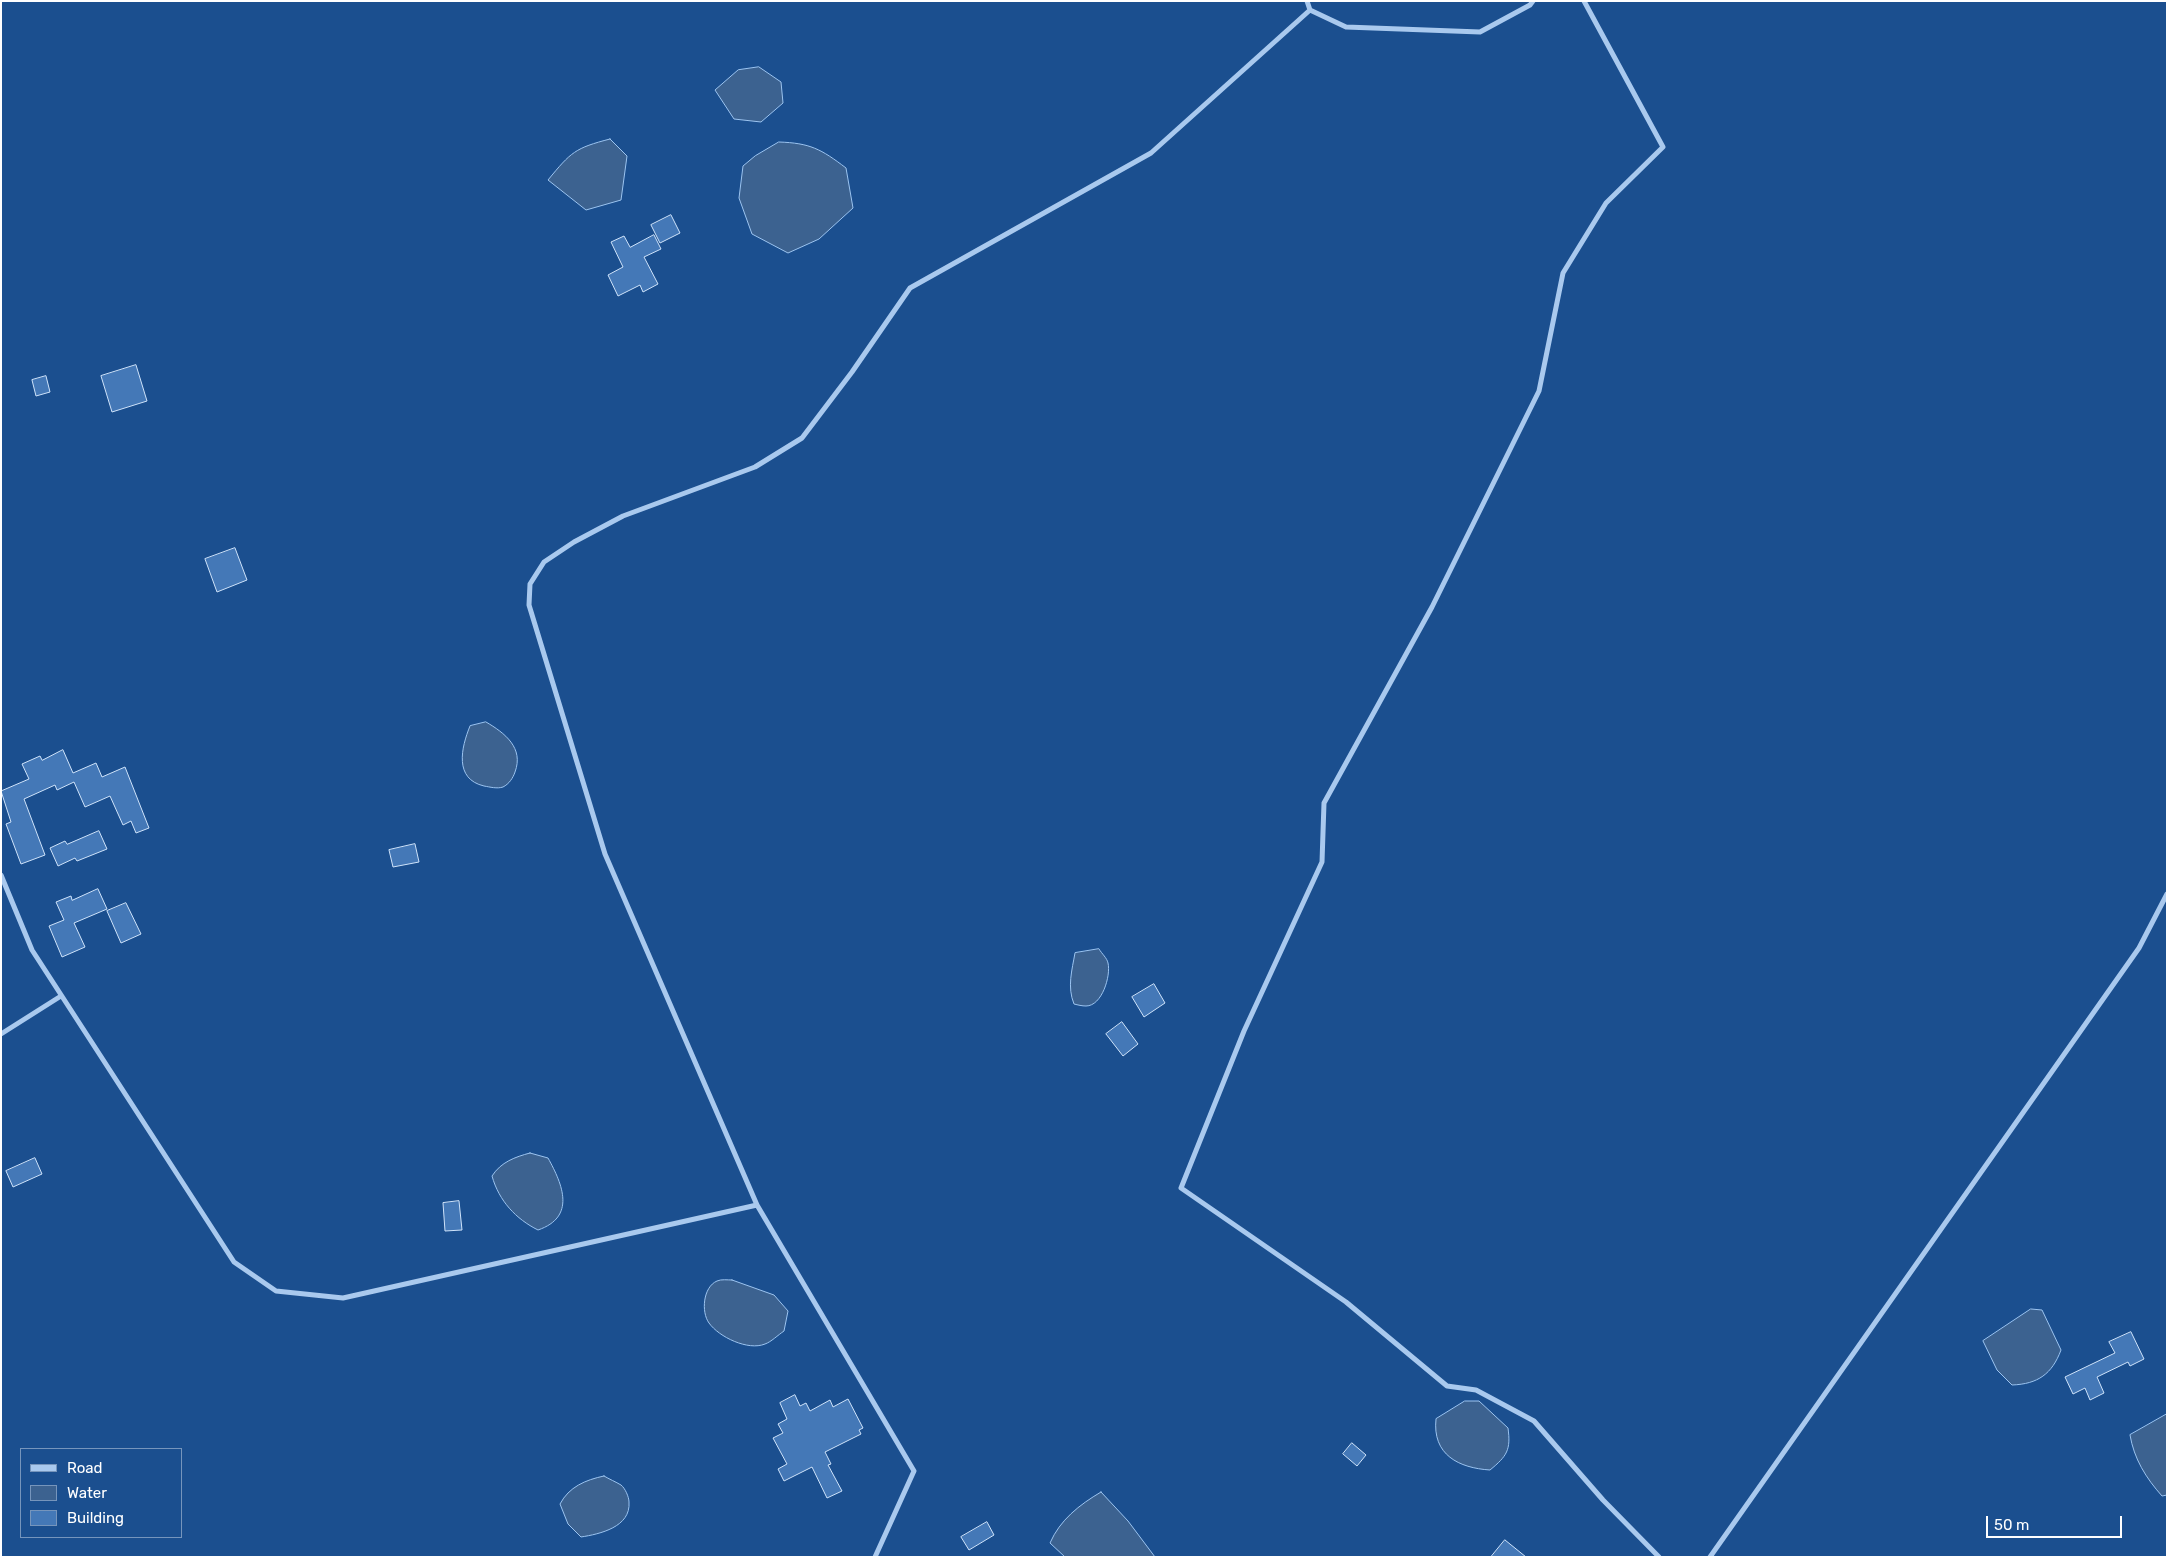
<!DOCTYPE html>
<html>
<head>
<meta charset="utf-8">
<style>
	body { margin:0 }
	#map { position:relative; width:2168px; height:1558px; overflow:hidden; background:#1b4f8f; font-family:Rubik,sans-serif }
	canvas { display:block }
	.frame { position:absolute; inset:0; border:2px solid #fff; pointer-events:none }
	.legend { position:absolute; left:20px; top:1448px; width:162px; height:90px; box-sizing:border-box; background:#1b4f8f; border:1px solid #7695bc; margin:0; padding:6px 9px; list-style:none; font-size:15px; color:#fff }
	.legend li { display:flex; align-items:center; gap:10px; height:25px }
	.legend b { width:25px; border:1px solid #7695bc }
	.scale { position:absolute; left:1986px; top:1516px; width:136px; height:22px; box-sizing:border-box; border:2px solid #fff; border-top:0; padding-left:6px; font-size:15px; line-height:18px; white-space:nowrap; color:#fff; -webkit-text-stroke:4px #1b4f8f; paint-order:stroke }
</style>
</head>
<body>
<div id="map">
<canvas width="2168" height="1558"></canvas>
<div class="frame"></div>
<ul class="legend">
<li><b style="height:6px;background:#a9c9ee"></b>Road</li>
<li><b style="height:14px;background:#3c6290"></b>Water</li>
<li><b style="height:14px;background:#4478b7"></b>Building</li>
</ul>
<div class="scale">50 m</div>
</div>
<script>
const g = document.querySelector('canvas').getContext('2d');
g.lineJoin = 'round';
function fill(path, color) { g.fillStyle = color; g.fill(path, 'evenodd'); }
function trace(path, color, width, dash) { g.strokeStyle = color; g.lineWidth = width; g.lineCap = dash ? 'butt' : 'round'; g.setLineDash(dash || []); g.stroke(path); }
const water = new Path2D(`
	M759,67L781,82L783,103L761,122L734,119L715,90L738,70Z
	M610,139L627,156L621,200L586,210L548,180C571,152 575,148 610,139Z
	M779,142C810,143 821,149 846,168L853,208L819,239L788,253L752,234L739,198L743,166L755,156Z
	M486,722C505,733 524,748 515,772C513,778 509,784 503,787C497,789 490,787 484,786C454,779 461,748 470,726Z
	M1099,949C1102,954 1107,958 1108,963C1111,976 1102,1006 1086,1006C1082,1006 1078,1005 1074,1004C1067,987 1072,970 1075,953Z
	M530,1153L548,1158C563,1185 576,1217 538,1230C516,1219 499,1201 492,1176C501,1162 515,1157 530,1153Z
	M732,1280L774,1295L788,1311L784,1331C778,1335 771,1342 765,1344C748,1351 719,1337 709,1323C701,1312 703,1287 717,1281C721,1279 728,1280 732,1280Z
	M2031,1309L2042,1310L2061,1350C2052,1374 2038,1384 2012,1385L1997,1370L1983,1341Z
	M1465,1401H1479L1508,1428C1511,1450 1507,1456 1490,1470C1459,1468 1432,1455 1436,1419Z
	M2167,1414V1495L2162,1496C2146,1478 2134,1459 2130,1435Z
	M604,1476C609,1479 616,1482 621,1485C625,1488 629,1497 629,1502C631,1527 600,1534 581,1537L568,1524L560,1504C569,1487 585,1480 604,1476Z
	M1101,1492L1128,1521L1155,1557H1065L1050,1543C1060,1520 1079,1505 1101,1492Z`);
fill(water, '#3c6290');
trace(water, '#9cc4f0', 1);
const building = new Path2D(`
	M671,215L680,233L660,243L651,225Z
	M654,235L661,249L644,257L658,284L643,292L640,285L618,296L608,275L623,267L611,242L624,236L630,247Z
	M136,365L147,401L112,412L101,376Z
	M46,376L50,392L36,396L32,380Z
	M235,548L247,580L217,592L205,559Z
	M63,750L73,773L96,763L102,777L125,767L149,828L136,833L131,821L123,825L110,796L85,807L74,782L57,790L55,785L24,799L45,855L21,864L6,824L11,822L1,791L29,779L22,764L40,756L42,760Z
	M99,831L107,849L77,861L75,858L58,866L50,848L65,841L67,844Z
	M415,844L419,862L393,867L389,850Z
	M98,889L107,909L74,923L85,947L62,957L49,926L64,920L56,902L71,896L72,900Z
	M126,903L141,934L121,943L107,911Z
	M1154,984L1165,1003L1144,1017L1132,997Z
	M1122,1022L1138,1044L1123,1056L1106,1034Z
	M35,1158L42,1174L13,1187L6,1171Z
	M459,1201L462,1230L445,1231L443,1203Z
	M2131,1332L2144,1359L2130,1366L2128,1362L2097,1377L2104,1393L2090,1400L2085,1388L2073,1394L2065,1377L2115,1353L2109,1342Z
	M795,1395L800,1406L806,1403L810,1411L830,1400L833,1407L848,1399L863,1428L859,1430L861,1434L825,1452L831,1464L828,1465L842,1491L827,1498L812,1467L784,1481L778,1469L787,1464L773,1438L783,1433L778,1424L787,1419L780,1403Z
	M1352,1443L1366,1455L1357,1466L1343,1454Z
	M987,1522L994,1535L969,1550L961,1537Z
	M1505,1540L1526,1557H1491Z`);
fill(building, '#4478b7');
trace(building, '#cfe3fa', 1);
trace(new Path2D(`
	M1584,1L1663,147L1606,203L1563,273L1539,391L1432,607L1324,803L1322,862L1244,1031L1181,1188L1346,1302L1447,1386L1476,1390L1534,1421L1603,1500L1659,1557
	M1310,10L1346,27L1480,32L1530,5L1533,1
	M1,875L32,950L234,1262L276,1291L343,1298L757,1205
	M1,1034L61,996
	M875,1557L914,1471L757,1205L605,854L529,605L530,584L544,562L574,542L623,516L755,467L802,438L852,372L910,288L1151,153L1310,10L1307,1
	M1710,1557L2139,948L2167,894`), '#a9c9ee', 5);
</script>
</body>
</html>
